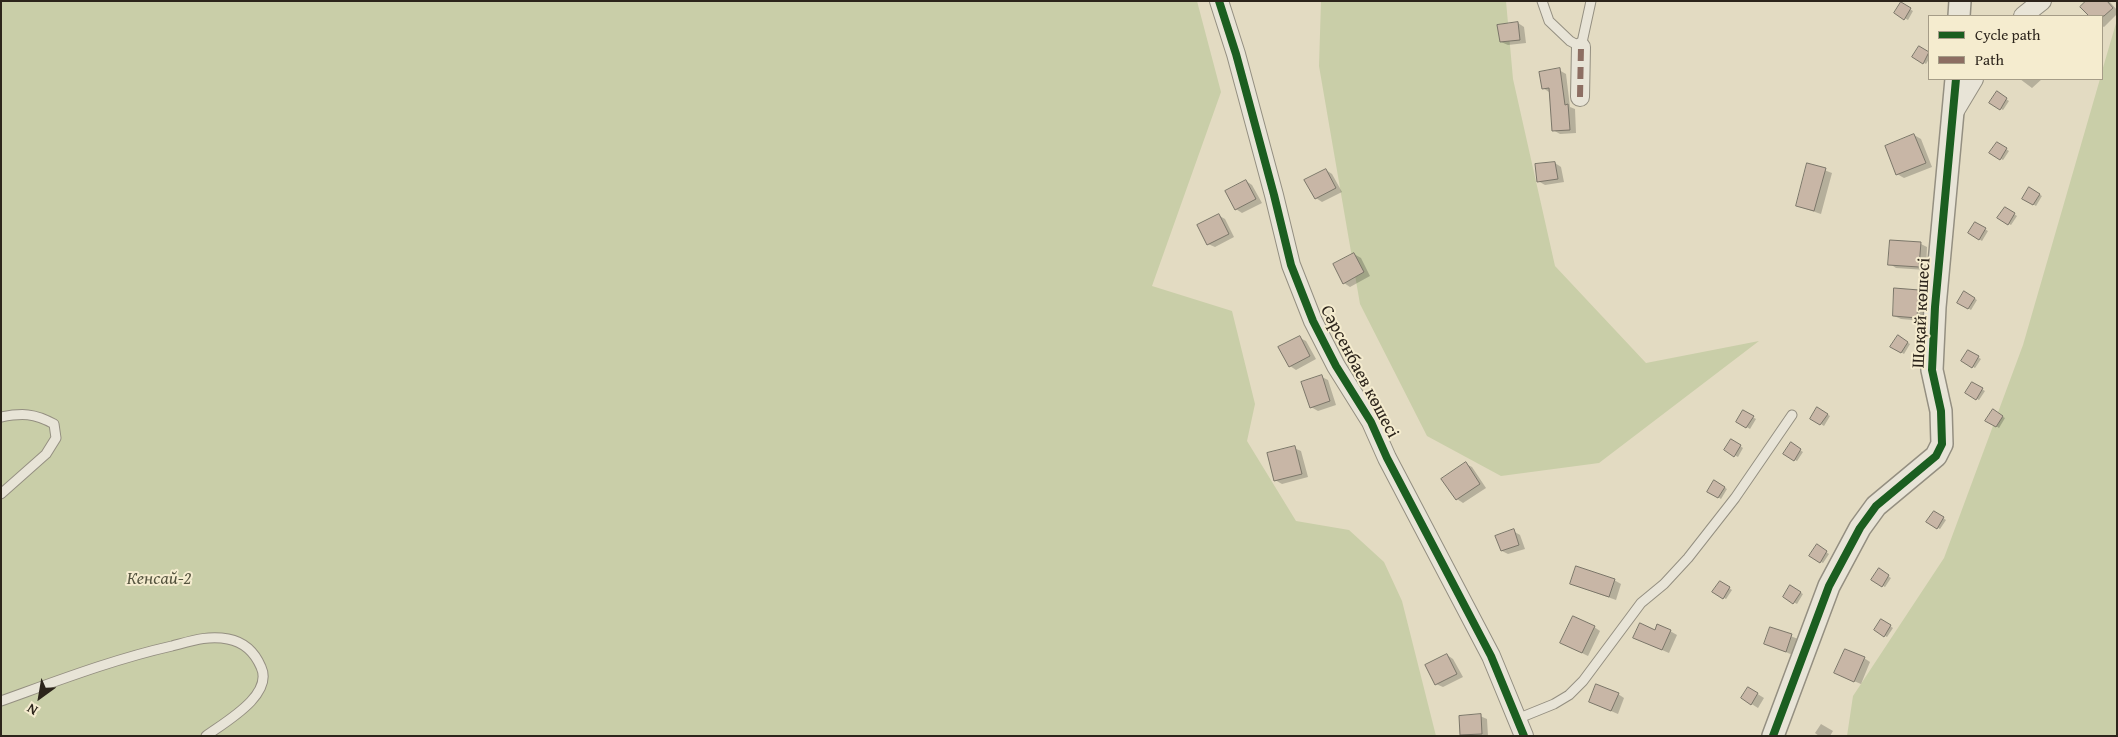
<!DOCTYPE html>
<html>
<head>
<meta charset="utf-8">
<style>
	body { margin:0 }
	#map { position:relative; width:2118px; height:737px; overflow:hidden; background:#e3dbc2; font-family:"Gentium Book Plus",serif }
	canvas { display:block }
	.frame { position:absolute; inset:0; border:2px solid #2c241b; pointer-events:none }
	.legend { position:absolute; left:1928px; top:15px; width:175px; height:65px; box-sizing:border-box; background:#f5eccf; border:1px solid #a59c87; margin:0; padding:6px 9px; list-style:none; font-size:15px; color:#2c241b }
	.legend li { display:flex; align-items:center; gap:10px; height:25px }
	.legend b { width:25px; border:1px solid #a59c87 }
	.north { position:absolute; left:15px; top:672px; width:50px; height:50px; -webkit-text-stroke:4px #f5eccf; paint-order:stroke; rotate:212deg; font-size:14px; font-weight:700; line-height:20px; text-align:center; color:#2c241b }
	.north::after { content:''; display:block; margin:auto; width:18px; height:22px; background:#2c241b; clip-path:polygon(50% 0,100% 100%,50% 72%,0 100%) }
</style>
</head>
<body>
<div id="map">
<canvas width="2118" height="737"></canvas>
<div class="frame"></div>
<ul class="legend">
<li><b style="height:6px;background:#1b5e20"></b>Cycle path</li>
<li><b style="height:6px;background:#8d6e63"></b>Path</li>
</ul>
<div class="north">N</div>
</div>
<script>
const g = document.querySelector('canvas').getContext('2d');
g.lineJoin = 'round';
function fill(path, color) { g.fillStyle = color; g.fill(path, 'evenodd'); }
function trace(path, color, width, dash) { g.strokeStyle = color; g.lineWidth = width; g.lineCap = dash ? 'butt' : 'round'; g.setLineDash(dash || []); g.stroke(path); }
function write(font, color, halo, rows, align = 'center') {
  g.font = font + ' "Gentium Book Plus",serif'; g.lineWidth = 4; g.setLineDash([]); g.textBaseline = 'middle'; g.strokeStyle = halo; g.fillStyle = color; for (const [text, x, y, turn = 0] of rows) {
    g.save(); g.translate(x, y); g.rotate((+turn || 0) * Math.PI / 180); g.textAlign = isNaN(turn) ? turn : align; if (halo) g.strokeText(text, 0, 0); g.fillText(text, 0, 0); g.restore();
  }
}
fill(new Path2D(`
	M1,1H1197L1221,92L1152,286L1232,311L1255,404L1247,441L1296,521L1349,530L1384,562L1402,601L1436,736H1Z
	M1321,1H1506L1513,79L1555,266L1646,363L1759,341L1599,463L1501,476L1427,436L1360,304L1319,66Z
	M2117,20V736H1847L1853,696L1944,558L2023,345L2100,79H2102V71Z`), '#c9cea8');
fill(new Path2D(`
	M2088,1H2109L2117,10V14L2104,27L2102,26V16H2091L2082,7Z
	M1901,4L1913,11L1908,20L1895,13Z
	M1518,23L1524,27L1526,43L1508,45L1501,42Z
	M1920,47L1929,53V59L1926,64L1914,57Z
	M1559,70L1566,74L1570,107L1575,109L1576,133L1560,134L1553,130L1549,92L1543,88Z
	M2020,79H2042L2032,88Z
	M1997,93L2009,101L2003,110L1991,103Z
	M1914,135L1921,139L1932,167L1904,178L1897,174Z
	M1997,143L2009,151L2003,160L1991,153Z
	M1555,163L1561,167L1564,182L1545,185L1538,181Z
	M1808,164L1832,173L1821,214L1797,206Z
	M1326,170L1332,174L1342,192L1322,202L1316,198Z
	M1246,181L1252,185L1262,203L1242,213L1236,209Z
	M2030,189L2042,196L2036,206L2024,198Z
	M2005,208L2017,216L2011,225L1999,218Z
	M1218,215L1225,219L1234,237L1215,247L1208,244Z
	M1976,224L1988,231L1982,241L1970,233Z
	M1921,244L1927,247L1926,270L1896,268L1890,264Z
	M1354,254L1361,258L1370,276L1350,287L1344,283Z
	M1919,291L1925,295L1924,321L1901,319L1894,316Z
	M1965,293L1977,300L1971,310L1959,302Z
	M1898,337L1910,344L1904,354L1892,346Z
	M1300,338L1306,341L1316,359L1296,370L1290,366Z
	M1969,351L1981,359L1975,368L1963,361Z
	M1322,377L1328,380L1336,405L1318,411L1311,407Z
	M1973,384L1985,391L1979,400L1967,393Z
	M1817,409L1830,416L1824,426L1812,418Z
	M1993,411L2005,418L1999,428L1987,420Z
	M1743,412L1756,419L1750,429L1737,421Z
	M1731,440L1743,448L1738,457L1725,450Z
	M1791,444L1803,452L1797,461L1785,454Z
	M1294,448L1301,451L1308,477L1282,484L1275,480Z
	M1466,464L1472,467L1486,488L1463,503L1457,499Z
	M1715,482L1727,489L1721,499L1709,491Z
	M1934,512L1946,520L1940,529L1928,522Z
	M1513,531L1520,535L1525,549L1508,554L1502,551Z
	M1817,546L1829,554L1823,563L1811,556Z
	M1879,570L1891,578L1885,587L1873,580Z
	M1614,580L1621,584L1616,600L1571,584Z
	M1720,582L1732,590L1726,599L1714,592Z
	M1790,587L1803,594L1797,604L1784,597Z
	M1881,620L1893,628L1887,637L1875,630Z
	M1594,627L1600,631L1588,656L1568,646Z
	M1770,628L1798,639L1793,655L1765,644Z
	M1670,631L1677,635L1669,653L1641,641L1656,632Z
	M1447,655L1453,659L1463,677L1443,687L1436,684Z
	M1864,658L1870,662L1861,684L1842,676Z
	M1748,688L1764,698L1758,708L1742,698Z
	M1618,694L1624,698L1618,714L1597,705Z
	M1480,716L1487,719L1488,736L1461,735Z
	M1821,724L1833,731L1830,736H1819L1815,733Z`), '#0003');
const building = new Path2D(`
	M2086,1H2107L2113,8L2104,16H2089L2080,7Z
	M1901,2L1911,8L1904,20L1894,13Z
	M1518,22L1520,40L1500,42L1497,25Z
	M1919,46L1929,52L1923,64L1912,57Z
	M1560,68L1565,105L1568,104L1570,130L1552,131L1549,88L1542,89L1539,72Z
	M1997,91L2007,98L2000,110L1989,103Z
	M1914,134L1926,163L1896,175L1885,146Z
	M1997,142L2007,148L2000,160L1989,153Z
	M1555,162L1558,179L1537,182L1535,164Z
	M1807,163L1826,168L1814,211L1796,206Z
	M1326,169L1336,188L1315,199L1304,180Z
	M1246,180L1256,199L1235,210L1225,191Z
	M2029,187L2040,194L2033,205L2022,199Z
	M2005,207L2015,213L2008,225L1997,218Z
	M1219,214L1229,234L1207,245L1197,225Z
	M1975,222L1986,228L1979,240L1968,233Z
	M1890,240L1921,242L1919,267L1888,265Z
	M1354,253L1364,272L1343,284L1333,264Z
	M1894,288L1919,290L1917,318L1893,316Z
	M1964,291L1975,298L1968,309L1957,303Z
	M1898,335L1908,342L1901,353L1890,347Z
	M1300,336L1310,356L1289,367L1278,347Z
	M1968,350L1979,356L1972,368L1961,361Z
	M1322,375L1330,401L1310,408L1301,382Z
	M1972,382L1983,388L1976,400L1965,393Z
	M1817,407L1828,414L1820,425L1810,419Z
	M1993,409L2003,416L1996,427L1985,421Z
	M1743,410L1754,416L1746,428L1736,422Z
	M1731,439L1741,445L1734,457L1724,450Z
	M1791,442L1801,449L1794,461L1783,454Z
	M1295,446L1302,474L1274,481L1267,453Z
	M1466,462L1480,484L1456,500L1441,479Z
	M1714,480L1725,487L1718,498L1707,492Z
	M1934,511L1944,517L1937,529L1926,522Z
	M1514,529L1519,545L1501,551L1495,536Z
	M1817,544L1827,551L1820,563L1809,556Z
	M1576,566L1615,579L1609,597L1570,584Z
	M1879,568L1889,575L1882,587L1871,580Z
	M1720,581L1730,587L1723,599L1712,592Z
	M1790,585L1801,592L1793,604L1783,597Z
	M1573,616L1595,626L1582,653L1560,643Z
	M1881,619L1891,625L1884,637L1874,630Z
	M1640,623L1655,630L1657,624L1671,630L1662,650L1633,638Z
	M1770,627L1792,634L1786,652L1764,644Z
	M1845,649L1865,657L1854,682L1834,673Z
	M1447,654L1457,674L1435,685L1425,665Z
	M1596,684L1619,693L1611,711L1589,702Z
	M1748,687L1758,693L1751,705L1741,698Z
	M1481,714L1482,734L1460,735L1459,716Z`);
fill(building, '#c8b6a6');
trace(building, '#7b7669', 1);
const service = new Path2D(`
	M1542,1L1549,21L1570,41L1581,47L1591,1
	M1,417C22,413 34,413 54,424L56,438L46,454L1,494
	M1,701C57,681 114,659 172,646C191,641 208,635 228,639C244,642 255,653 261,667C274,695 225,722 206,736
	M1517,719L1554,704L1569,695L1583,681L1641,603L1664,584L1688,558L1735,498L1792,415`);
const minor = new Path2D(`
	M1219,1L1236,54L1274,195L1291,265L1313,321L1336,366L1371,422L1387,458L1491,656L1524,736
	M2023,16L2042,1
	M1580,97L1581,47
	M1953,114L1974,79`);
const tertiary = new Path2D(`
	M1959,16L1960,1
	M1773,736L1829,586L1860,528L1876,506L1936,456L1942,444L1941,411L1932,370L1935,307L1956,79`);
trace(service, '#948f81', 11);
trace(minor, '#948f81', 20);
trace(tertiary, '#948f81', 24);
trace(service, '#e8e4d7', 9);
trace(minor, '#e8e4d7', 18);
trace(tertiary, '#e8e4d7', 21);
trace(new Path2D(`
	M1580,97L1581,47`), '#8d6e63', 6, [12, 6]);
trace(new Path2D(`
	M1219,1L1236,54L1274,195L1291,265L1313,321L1336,366L1371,422L1387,458L1491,656L1524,736
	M1773,736L1829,586L1860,528L1876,506L1936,456L1942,444L1941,411L1932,370L1935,307L1956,79`), '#1b5e20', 8);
write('18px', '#2c241b', '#f5eccf', [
	["Шоқай көшесі",1922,313,-87],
	["Сәрсенбаев көшесі",1359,372,62]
]);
write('italic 18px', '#55543f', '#f5eccf', [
	["Кенсай-2",159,579]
]);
</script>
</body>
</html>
